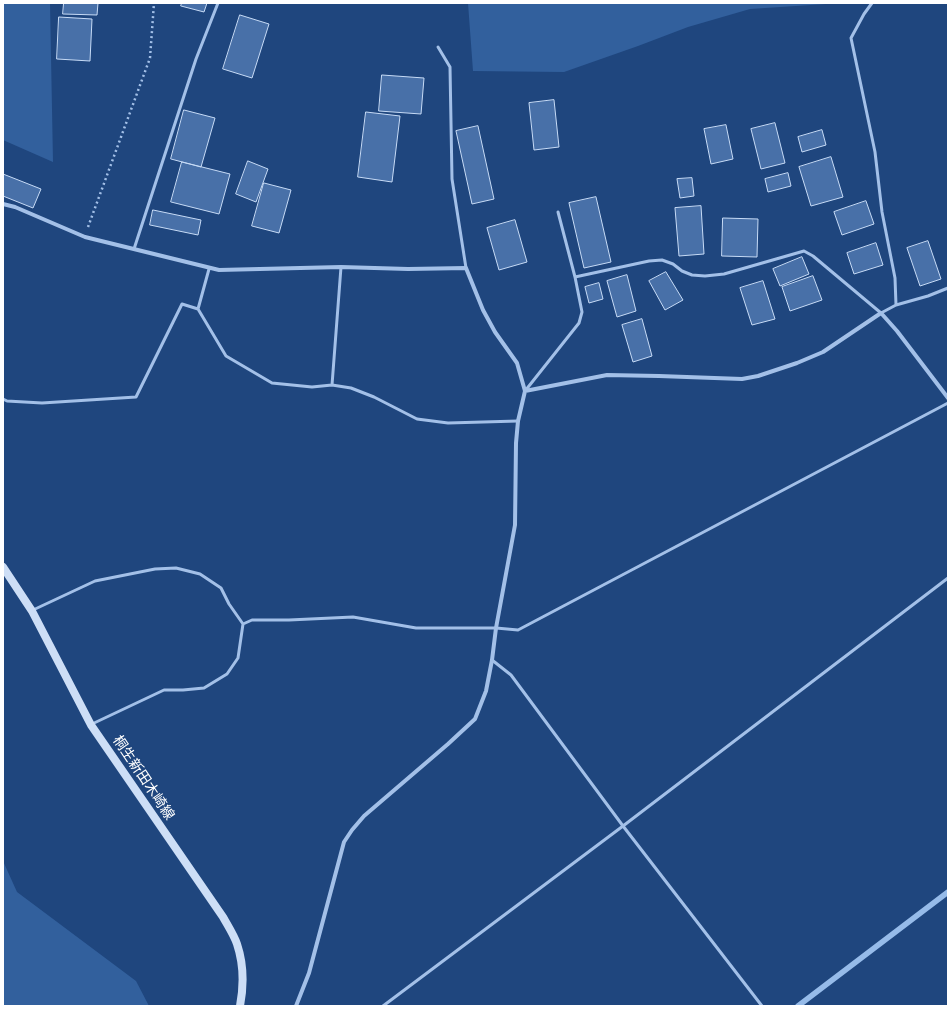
<!DOCTYPE html>
<html>
<head>
<meta charset="utf-8">
<style>
	body { margin:0 }
	#map { position:relative; width:951px; height:1009px; overflow:hidden; background:#1f467e; font-family:"Space Grotesk",sans-serif }
	canvas { display:block }
	.frame { position:absolute; inset:0; border:4px solid #fff; pointer-events:none }
</style>
</head>
<body>
<div id="map">
<canvas width="951" height="1009"></canvas>
<div class="frame"></div>
</div>
<script>
const g = document.querySelector('canvas').getContext('2d');
g.lineJoin = 'round';
function fill(path, color) { g.fillStyle = color; g.fill(path, 'evenodd'); }
function trace(path, color, width, dash) { g.strokeStyle = color; g.lineWidth = width; g.lineCap = dash ? 'butt' : 'round'; g.setLineDash(dash || []); g.stroke(path); }
function write(font, color, halo, rows, align = 'center') {
  g.font = font + ' "Space Grotesk","Noto Sans JP",sans-serif'; g.lineWidth = 3.5; g.setLineDash([]); g.textBaseline = 'middle'; g.strokeStyle = halo; g.fillStyle = color; for (const [text, x, y, turn = 0] of rows) {
    g.save(); g.translate(x, y); g.rotate((+turn || 0) * Math.PI / 180); g.textAlign = isNaN(turn) ? turn : align; if (halo) g.strokeText(text, 0, 0); g.fillText(text, 0, 0); g.restore();
  }
}
fill(new Path2D(`
	M3,3H50L53,162L3,140Z
	M468,3H841L750,9L688,27L638,46L564,72L473,71Z
	M3,861L17,892L136,981L149,1006H3Z`), '#32609d');
trace(new Path2D(`
	M798,1006L948,892`), '#96bbe9', 5.5);
const building = new Path2D(`
	M64,3H98L97,15L63,14Z
	M182,3H207L204,12L181,6Z
	M240,15L269,24L252,78L223,69Z
	M59,17L92,19L90,61L57,59Z
	M382,75L424,78L421,114L379,111Z
	M554,100L559,147L534,150L529,103Z
	M184,110L215,118L201,167L171,159Z
	M366,112L400,116L392,182L358,177Z
	M775,123L785,163L761,169L751,129Z
	M726,125L733,159L711,164L704,129Z
	M478,126L494,199L472,204L456,131Z
	M822,130L826,145L802,152L798,137Z
	M831,157L843,197L811,206L799,167Z
	M248,161L268,169L256,202L236,194Z
	M182,162L230,174L219,214L171,202Z
	M788,173L791,186L768,192L765,179Z
	M3,174L41,189L33,208L3,196Z
	M692,178L694,196L680,198L677,179Z
	M264,183L291,190L279,233L252,226Z
	M596,197L611,262L584,268L569,203Z
	M866,201L874,224L842,235L834,212Z
	M701,206L704,254L679,256L675,208Z
	M153,210L201,220L198,235L150,225Z
	M723,218L758,219L757,257L722,256Z
	M515,220L527,262L499,270L487,228Z
	M928,241L941,279L920,286L907,248Z
	M876,243L883,265L854,274L847,253Z
	M802,257L809,274L780,286L773,269Z
	M666,272L683,300L665,310L649,281Z
	M627,275L636,311L617,317L607,281Z
	M813,276L822,300L790,311L782,287Z
	M763,281L775,319L752,325L740,288Z
	M599,283L603,299L589,303L585,287Z
	M642,319L652,356L633,362L622,325Z`);
fill(building, '#4870a8');
trace(building, '#c7dbf6', 1);
trace(new Path2D(`
	M88,227L150,58L154,3`), '#a3c0e8', 2.5, [2, 3]);
trace(new Path2D(`
	M872,3L864,14L851,38L875,152L882,212L895,278L896,305
	M438,47L450,67L452,179L466,268
	M134,249L196,59L218,3
	M575,277L649,261L662,260L673,264L682,271L692,275L705,276L724,274L804,251L813,256L881,313L896,305L928,296L948,288
	M198,309L226,356L272,383L312,387L332,385L351,388L374,397L417,419L448,423L518,421
	M332,385L341,267
	M525,391L579,323L582,312L575,277L558,212
	M3,399L7,401L42,403L136,397L182,304L198,309L209,269
	M33,610L95,581L155,569L176,568L200,574L221,588L229,604L243,624
	M492,660L511,675L623,826L762,1006
	M92,724L164,690H183L204,688L227,674L238,658L243,624L252,620H289L353,617L416,628H496L518,630L948,403
	M383,1006L623,826L948,578`), '#a3c0e8', 3);
trace(new Path2D(`
	M3,204L15,207L85,237L219,270L341,267L408,269L466,268L483,310L495,332L517,363L525,391L518,421L516,443L515,525L496,628L492,660L486,691L475,719L448,744L364,816L352,830L344,842L309,973L296,1006
	M525,391L607,375L659,376L742,379L758,376L797,363L823,352L881,313L897,331L948,398`), '#a3c0e8', 4);
trace(new Path2D(`
	M3,567L32,611L91,725L223,917C228,926 234,935 237,944C244,965 244,985 240,1006`), '#cddef6', 8);
write('14px', '#fff', '#1f467e', [
	["桐生新田木崎線",143,778,56]
]);
</script>
</body>
</html>
